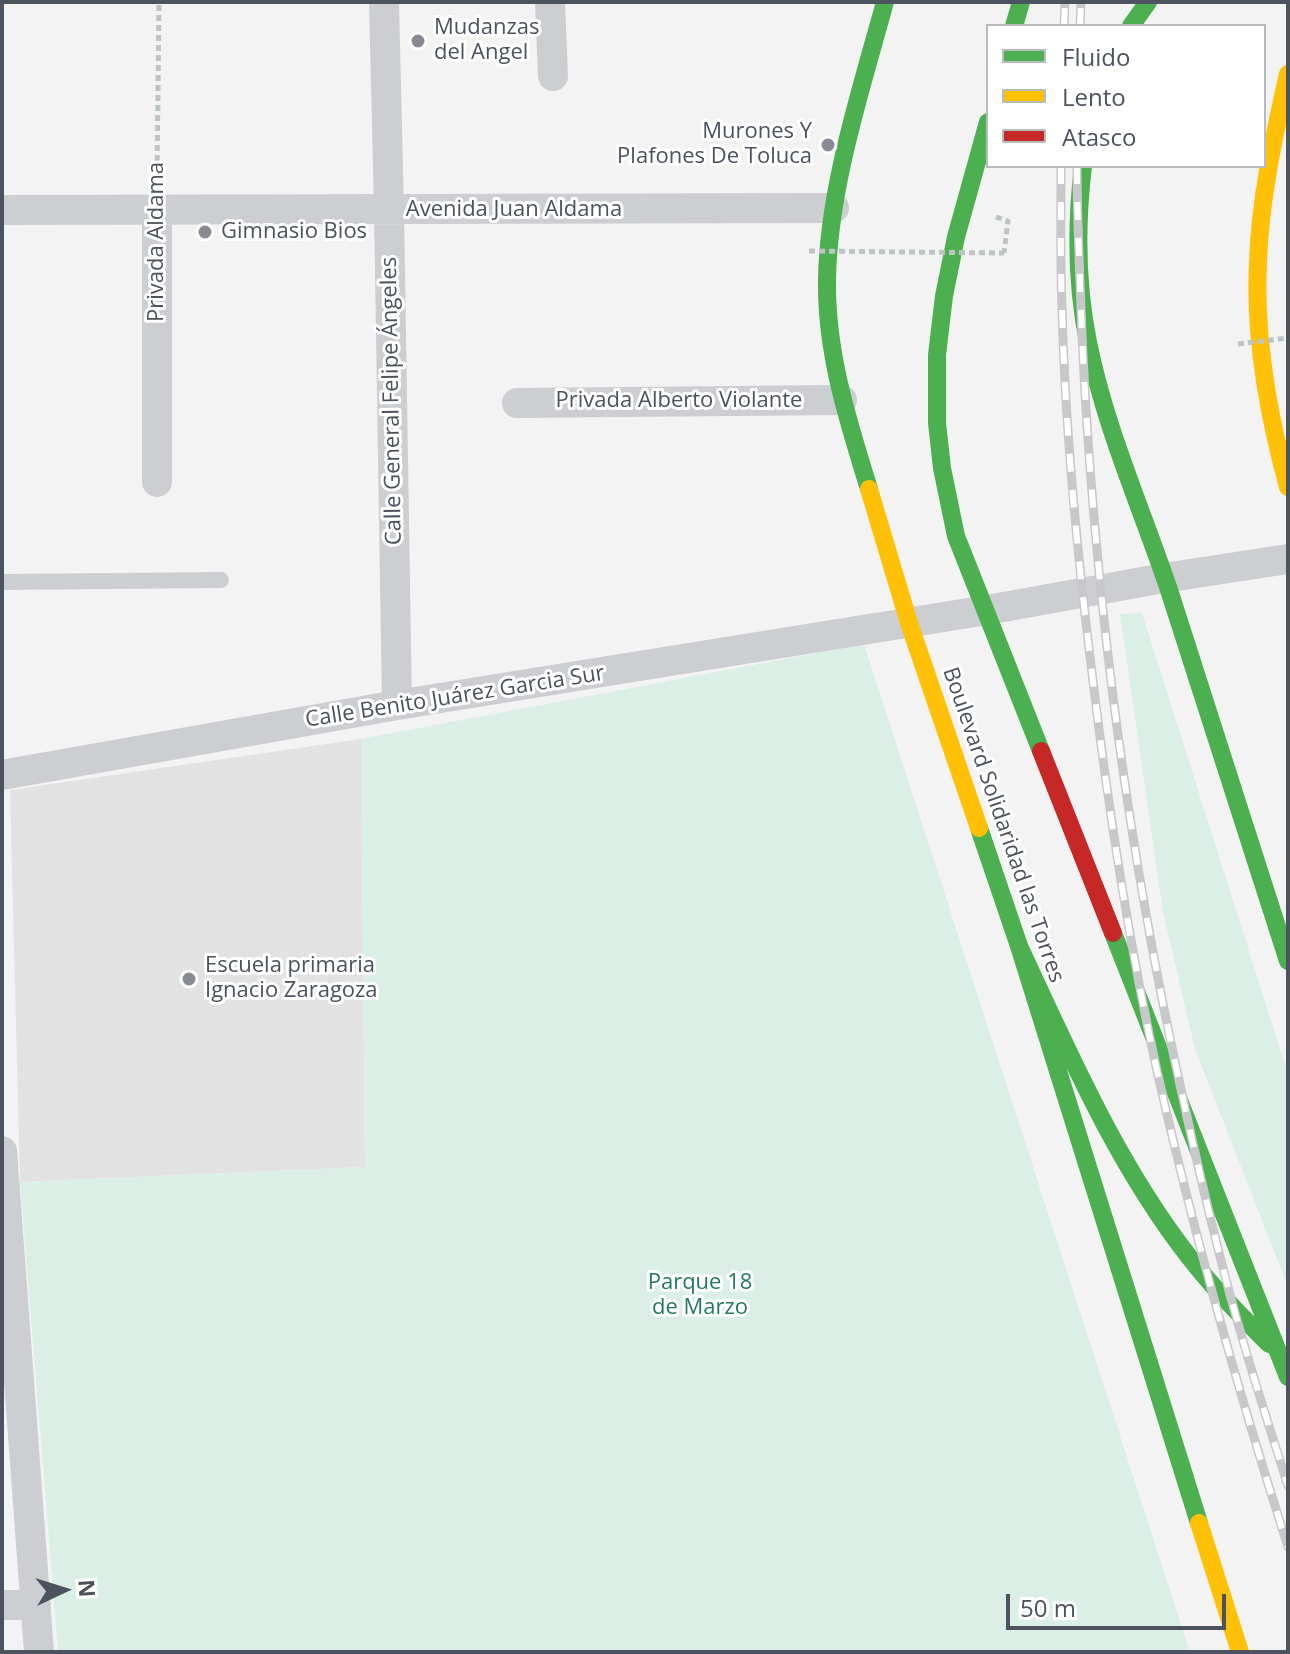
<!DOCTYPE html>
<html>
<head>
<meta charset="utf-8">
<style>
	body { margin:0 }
	#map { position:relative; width:1290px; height:1654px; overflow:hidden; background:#f4f3f3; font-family:"Open Sans",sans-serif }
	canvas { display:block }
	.frame { position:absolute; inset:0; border:4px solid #4c525e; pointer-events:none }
	.legend { position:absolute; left:986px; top:24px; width:280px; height:144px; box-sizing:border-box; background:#fff; border:2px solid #b7babf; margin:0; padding:10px 14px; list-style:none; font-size:24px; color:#4c525e }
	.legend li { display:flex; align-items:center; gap:16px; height:40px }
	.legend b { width:40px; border:2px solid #b7babf }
	.north { position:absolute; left:24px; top:1550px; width:80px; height:80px; -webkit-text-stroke:6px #fff; paint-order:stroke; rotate:86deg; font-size:22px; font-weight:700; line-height:32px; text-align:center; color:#4c525e }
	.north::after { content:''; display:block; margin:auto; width:28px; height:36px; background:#4c525e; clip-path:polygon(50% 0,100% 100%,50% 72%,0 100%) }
	.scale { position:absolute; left:1006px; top:1594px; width:220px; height:36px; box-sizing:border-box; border:4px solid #4c525e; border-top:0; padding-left:10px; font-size:24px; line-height:28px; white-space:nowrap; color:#4c525e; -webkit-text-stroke:6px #fff; paint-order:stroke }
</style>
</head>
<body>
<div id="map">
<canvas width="1290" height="1654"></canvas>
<div class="frame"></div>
<ul class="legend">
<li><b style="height:10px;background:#4caf50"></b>Fluido</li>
<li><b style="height:10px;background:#ffc107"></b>Lento</li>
<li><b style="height:10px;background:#c62828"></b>Atasco</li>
</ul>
<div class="north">N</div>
<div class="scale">50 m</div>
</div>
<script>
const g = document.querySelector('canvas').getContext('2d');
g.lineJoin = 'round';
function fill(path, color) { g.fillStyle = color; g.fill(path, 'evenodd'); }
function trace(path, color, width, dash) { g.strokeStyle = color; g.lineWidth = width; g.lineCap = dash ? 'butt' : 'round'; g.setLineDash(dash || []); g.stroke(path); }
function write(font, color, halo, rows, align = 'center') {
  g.font = font + ' "Open Sans",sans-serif'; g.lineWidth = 6; g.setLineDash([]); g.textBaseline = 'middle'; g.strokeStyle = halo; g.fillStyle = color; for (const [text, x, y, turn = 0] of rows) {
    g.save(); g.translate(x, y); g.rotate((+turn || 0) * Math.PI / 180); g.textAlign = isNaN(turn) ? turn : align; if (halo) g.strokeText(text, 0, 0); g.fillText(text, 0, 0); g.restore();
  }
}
fill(new Path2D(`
	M361,739L365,1167L20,1182L10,790Z`), '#e2e2e3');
fill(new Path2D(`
	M1142,613L1288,1074V1287L1195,1049L1163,912L1120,614Z
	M864,644L1190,1652H58L20,1182L365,1167L361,739Z`), '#dbefe7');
trace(new Path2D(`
	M157,181L159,2
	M996,217L1008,221L1004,253`), '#bdc5c4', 5, [6, 4]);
trace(new Path2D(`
	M2,582L221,580`), '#cdced1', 16);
trace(new Path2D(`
	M384,2L389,210L397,705
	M550,2L553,76
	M2,210L834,208
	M157,211V482
	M517,403L842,400
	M2,775L397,705L987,610L1164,578L1288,559
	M2,1151L39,1652
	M2,1605H36`), '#cdced1', 30);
trace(new Path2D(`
	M1014,26L1021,2
	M1131,26L1148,2
	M988,122L956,237L944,296L937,355V423L942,468L956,536L1041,751
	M1083,166C1076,225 1076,283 1088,342C1105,427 1141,507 1169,590C1209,714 1248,837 1288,961
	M869,489C848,421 826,353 827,281C828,190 861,90 885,2
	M979,828L1019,946L1199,1523
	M1113,933L1288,1377
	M1019,946C1069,1053 1117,1165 1190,1258C1214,1289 1241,1316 1269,1344`), '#4caf50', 18);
trace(new Path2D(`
	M1288,74C1274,136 1260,199 1258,262C1254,338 1268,414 1288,487
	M869,489L909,623L979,828
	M1199,1523L1240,1652`), '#ffc107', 18);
trace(new Path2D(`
	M1041,751L1113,933`), '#c62828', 18);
const rail = new Path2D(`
	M1064,26L1065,2
	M1080,26L1081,2
	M1061,166C1061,213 1060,260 1062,307C1065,429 1077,552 1092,673C1108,807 1128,939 1157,1071C1193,1231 1238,1391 1288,1547
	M1077,166C1077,222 1080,278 1082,335C1093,573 1122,809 1171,1043C1193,1146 1216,1250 1246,1351C1259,1396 1274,1441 1288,1486`);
trace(rail, '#c8c8cb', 9);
trace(rail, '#fff', 6, [18]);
trace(new Path2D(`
	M809,251L1004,253
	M1238,344L1288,338`), '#bdc5c4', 5, [6, 4]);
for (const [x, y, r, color] of [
	[418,41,8,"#878a92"],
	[828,145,8,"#878a92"],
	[205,232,8,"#878a92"],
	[189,979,8,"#878a92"]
]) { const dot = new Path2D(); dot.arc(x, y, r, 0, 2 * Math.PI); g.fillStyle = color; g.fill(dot); trace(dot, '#fff', 3); }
write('22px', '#4c525e', '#fff', [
	["Mudanzas",434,28],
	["del Angel",434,53],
	["Murones Y",812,132,"right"],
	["Plafones De Toluca",812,157,"right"],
	["Gimnasio Bios",221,232],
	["Escuela primaria",205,966],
	["Ignacio Zaragoza",205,991]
], 'left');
write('22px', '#4c525e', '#fff', [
	["Avenida Juan Aldama",514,210],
	["Privada Aldama",157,242,-90],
	["Calle General Felipe Ángeles",392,401,-91],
	["Privada Alberto Violante",679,401],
	["Calle Benito Juárez Garcia Sur",455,697,-9],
	["Boulevard Solidaridad las Torres",1003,825,71]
]);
write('22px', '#237961', '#fff', [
	["Parque 18",700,1283],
	["de Marzo",700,1308]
]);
</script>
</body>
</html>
